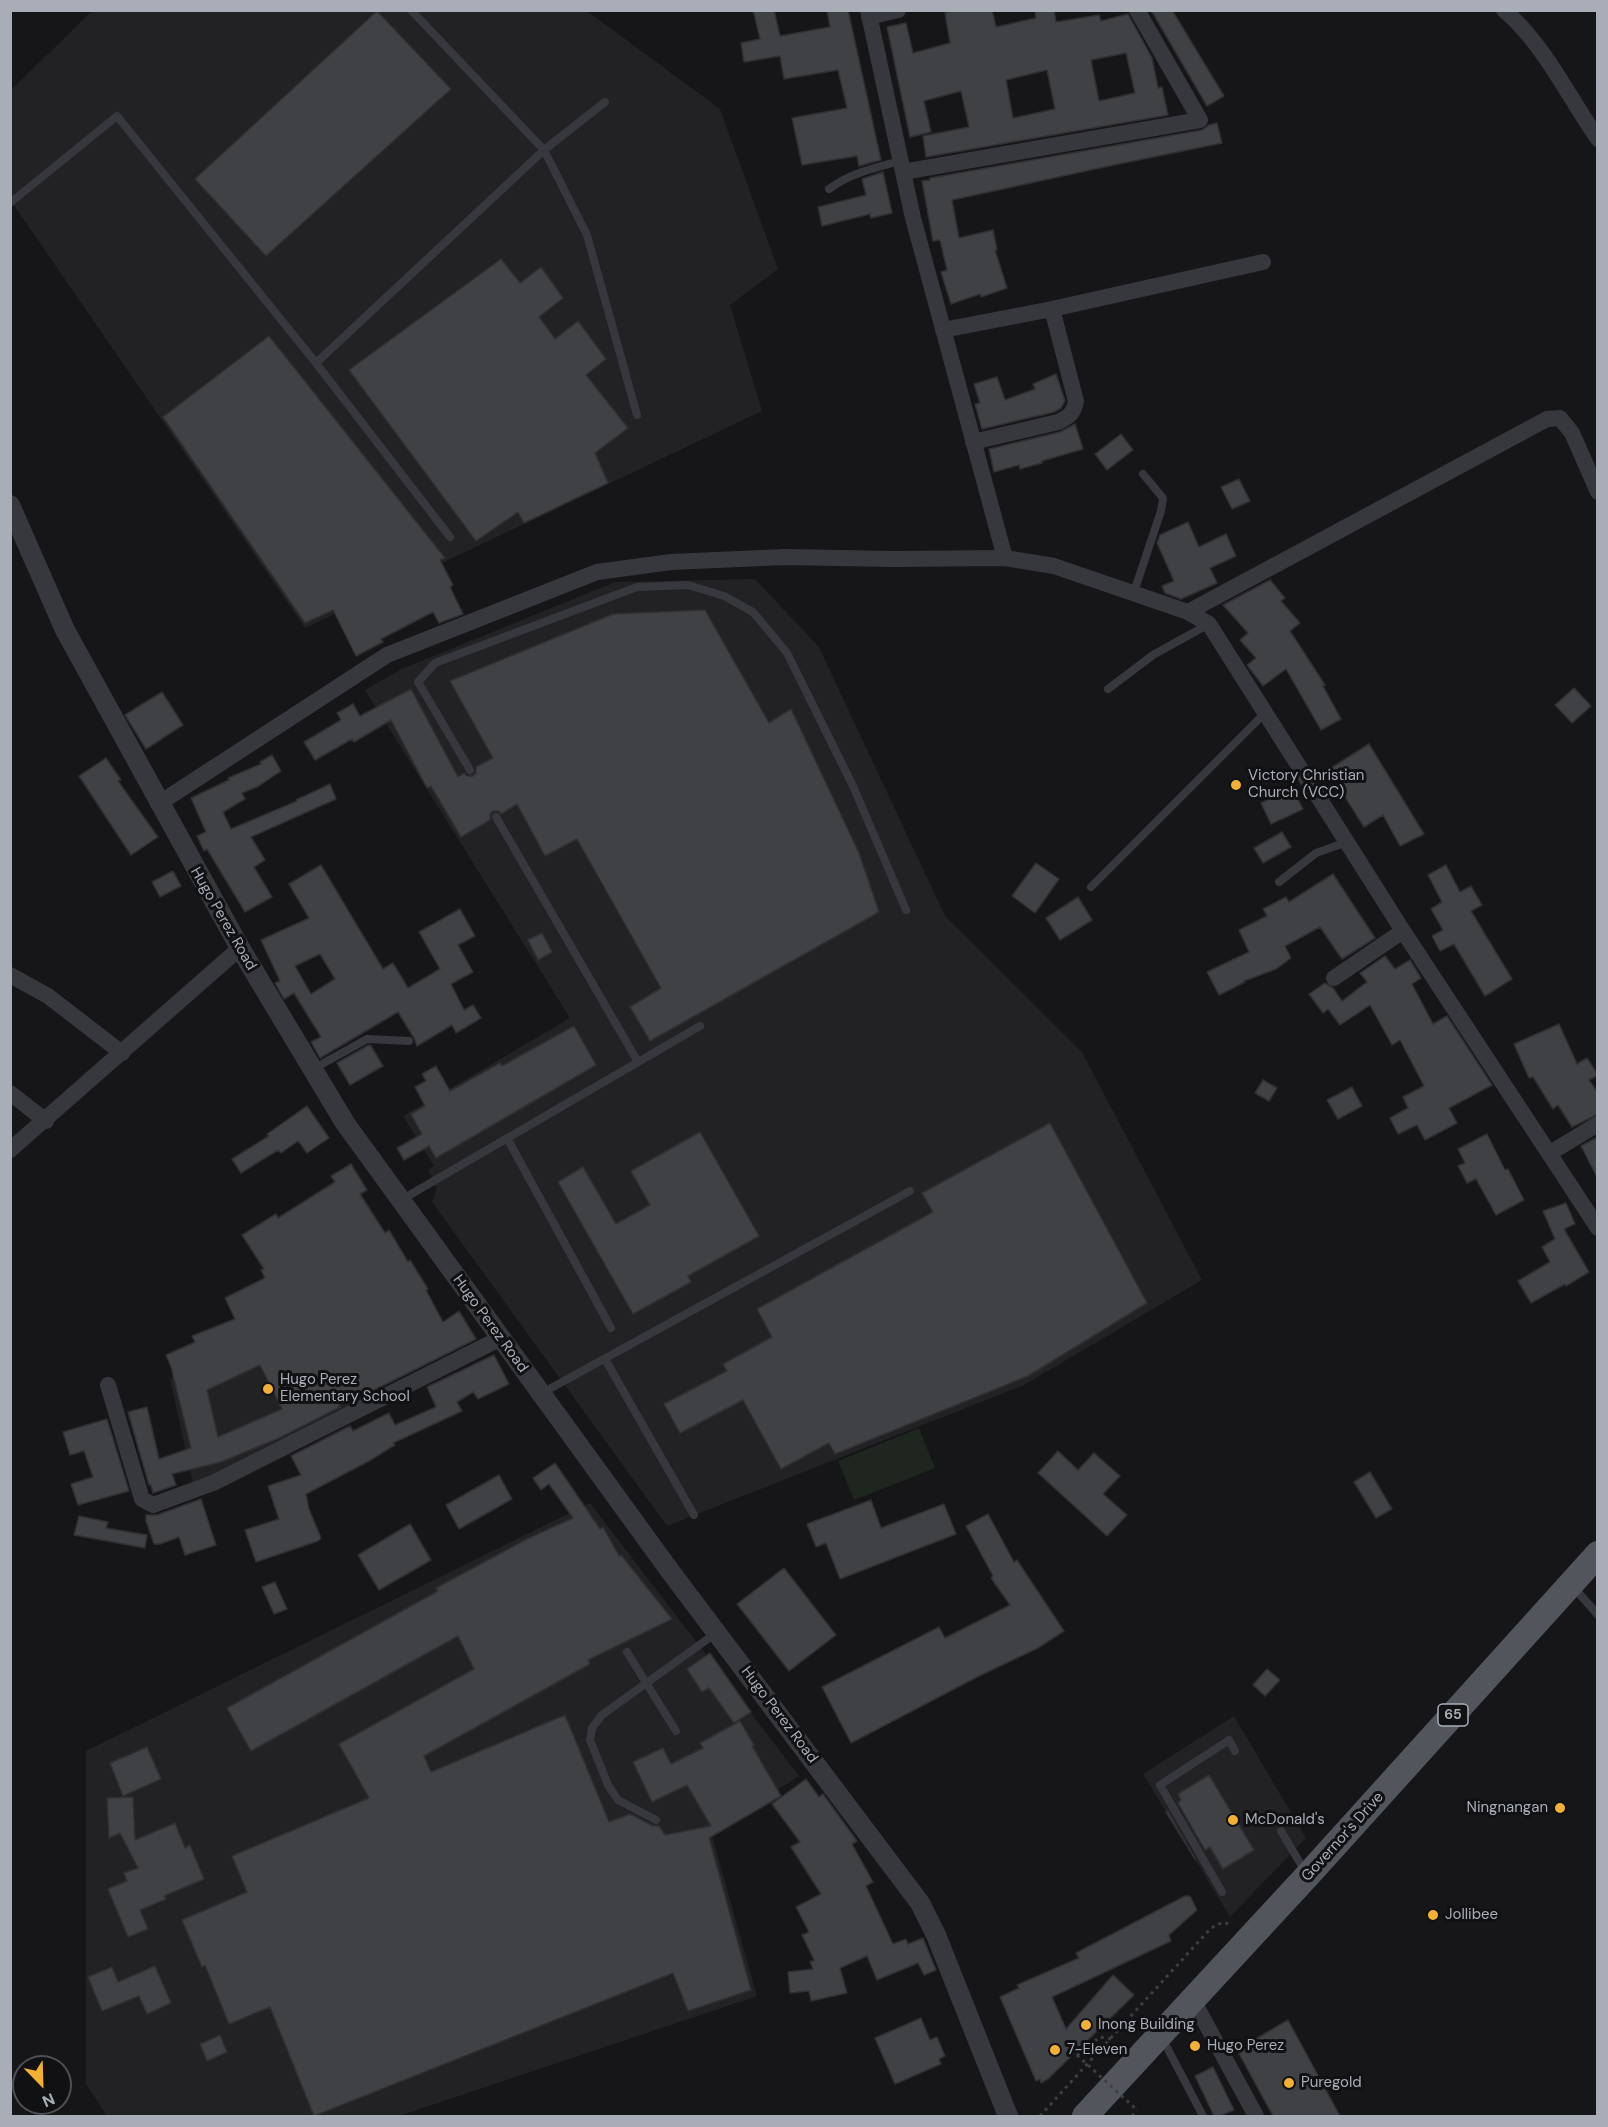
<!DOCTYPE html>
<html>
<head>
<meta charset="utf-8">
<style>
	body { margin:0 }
	#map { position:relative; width:1608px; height:2127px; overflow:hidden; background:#161618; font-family:"DM Sans",sans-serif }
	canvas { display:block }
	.frame { position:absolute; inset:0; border:12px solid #a8adb8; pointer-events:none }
	.north { position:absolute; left:12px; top:2055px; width:60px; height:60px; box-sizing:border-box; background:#111113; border:2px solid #4d4f55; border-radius:50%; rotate:157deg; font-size:16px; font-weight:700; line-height:24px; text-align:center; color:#a8adb8 }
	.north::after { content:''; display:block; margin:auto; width:21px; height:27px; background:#f2b134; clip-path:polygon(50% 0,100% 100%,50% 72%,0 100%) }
</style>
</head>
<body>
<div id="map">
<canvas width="1608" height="2127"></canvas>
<div class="frame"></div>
<div class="north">N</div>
</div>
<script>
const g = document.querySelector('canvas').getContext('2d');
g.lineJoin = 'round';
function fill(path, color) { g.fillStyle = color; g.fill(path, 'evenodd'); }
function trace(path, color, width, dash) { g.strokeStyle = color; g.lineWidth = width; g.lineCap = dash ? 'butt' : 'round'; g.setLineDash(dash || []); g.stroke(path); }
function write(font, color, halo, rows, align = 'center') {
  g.font = font + ' "DM Sans",sans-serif'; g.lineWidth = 6; g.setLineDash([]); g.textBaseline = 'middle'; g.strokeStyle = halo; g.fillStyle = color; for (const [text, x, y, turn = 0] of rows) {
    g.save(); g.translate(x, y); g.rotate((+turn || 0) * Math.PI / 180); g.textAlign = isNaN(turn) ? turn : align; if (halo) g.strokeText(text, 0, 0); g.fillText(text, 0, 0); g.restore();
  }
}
fill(new Path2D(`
	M92,11H587L720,109L778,269L730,305L762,411L305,628L11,201L10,91Z
	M755,579L819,647L945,916L1082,1052L1202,1280L1024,1385L667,1526L432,1202L437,1188L428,1170L434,1166L403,1116L570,1018L365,690L402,669L615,582Z
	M320,1296L370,1399L193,1484L170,1379Z
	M590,1503L799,1776L711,1832L757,1996L399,2116H107L86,2084V1751Z
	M1234,1716L1306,1838L1230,1917L1143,1774Z`), '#222225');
fill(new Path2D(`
	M919,1428L935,1468L854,1500L838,1461Z`), '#1e261f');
const building = new Path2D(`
	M753,10H774L780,36L830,27L827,10H848L881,160L859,166L857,156L802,165L792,118L847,108L838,70L784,79L780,56L744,62L741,43L760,39Z
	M955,10H992L996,27L1036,18L1035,10H1054L1056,22L1099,15L1101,21L1128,14L1152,58L1158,88L1162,87L1168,115L926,157L923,136L969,127L961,91L924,101L931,132L910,137L887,27L906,23L913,53L950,43L945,13ZM1126,53L1135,93L1099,101L1091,60ZM1047,70L1055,109L1013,118L1006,80Z
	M1151,10H1172L1224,96L1207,106Z
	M377,11L451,89L266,256L195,179Z
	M1217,123L1222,143L1109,166L952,200L959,238L993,230L997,250H995L1007,288L981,297L980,294L951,304L941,272L947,270L940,240L933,241L922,181L930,180V178L1202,130L1209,125Z
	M883,172L892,213L871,218L870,214L822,226L818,207L866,195L862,179Z
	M501,259L520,283L541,267L563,298L539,317L555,339L578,321L606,359L586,375L628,428L595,453L608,483L524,523L518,512L476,541L349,370Z
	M269,336L445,558L440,560L453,585L450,587L463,614L439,623L433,612L381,639L383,642L356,656L333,610L305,623L163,417Z
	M1056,374L1065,401L1061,408L1054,412L982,429L975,404L980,403L974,384L997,377L1005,400L1035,389L1033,384Z
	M1075,424L1083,449L1042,461V463L1020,469L1019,465L994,472L989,449L1060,432Z
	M1121,434L1133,450L1107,470L1095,454Z
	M1239,479L1250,501L1232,509L1221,487Z
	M1188,522L1199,547L1226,534L1236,556L1210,568L1217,583L1181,599L1165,593L1162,586L1174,581L1157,543L1160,535Z
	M1270,580L1285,598L1281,601L1300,623L1290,631L1325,685L1323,686L1341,719L1321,730L1286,669L1263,686L1247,665L1256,658L1240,640L1248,633L1223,605Z
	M705,610L769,723L791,709L859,853L879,912L650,1041L630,1007L661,988L577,839L545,856L517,804L501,814L499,811H493L490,814V820L461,837L431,786L427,788L391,720L354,742L352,739L315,760L304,742L341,720L337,713L353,704L360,716L411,689L458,777L464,773L467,776H473L476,773V767L493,758L450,681L613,614Z
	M1574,688L1591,706L1572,723L1555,705Z
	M162,692L183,725L146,749L125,715Z
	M1369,744L1424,834L1400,846L1383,815L1364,827L1328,770Z
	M272,755L281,771L257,787L242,793L245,799L223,812L231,829L297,801L296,800L330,784L336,799L251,837L265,860L254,867L272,897L245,912L207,849L204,851L197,836L206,832L191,798L229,780L228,778L261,764L260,762Z
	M106,758L121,780L118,781L158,837L131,855L79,776Z
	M1292,788L1303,809L1271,824L1261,803Z
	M1282,832L1291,847L1263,863L1254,848Z
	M1036,863L1059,879L1035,913L1012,896Z
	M321,865L383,969L393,963L408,988L440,969L419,932L460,909L475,936L458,945L473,972L451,984L464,1010L473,1005L481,1018L456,1033L452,1025L417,1046L414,1038L398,1012L320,1058L311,1042L321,1037L294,993L284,999L275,983L280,981L261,940L309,918L289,884ZM320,954L335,979L311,994L295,966Z
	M1446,865L1460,892L1471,886L1482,905L1471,911L1512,979L1485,996L1454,944L1440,951L1432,936L1443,930L1431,909L1442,902L1428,875Z
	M173,871L181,886L160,897L152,882Z
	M1333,874L1375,938L1342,959L1320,927L1285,946L1291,958L1276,969L1244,981L1245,982L1219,995L1207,972L1249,952L1239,930L1267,916L1263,909L1286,897L1289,902Z
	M1078,897L1092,920L1060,940L1046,918Z
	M542,933L552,952L538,960L528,940Z
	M1385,956L1395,969L1410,960L1421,978L1412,984L1433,1024L1447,1016L1492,1085L1449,1108L1457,1123L1425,1140L1417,1125L1398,1134L1390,1118L1408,1108L1403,1097L1424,1086L1400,1040L1392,1045L1370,1005L1340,1025L1328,1009L1323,1013L1309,994L1325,983L1333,988L1342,1001L1367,982L1360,973Z
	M1559,1024L1577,1064L1587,1058L1598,1075L1589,1080L1598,1093V1114L1572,1127L1558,1105L1553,1109L1533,1077L1529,1078L1514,1044Z
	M574,1026L596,1065L436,1158L429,1146L404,1160L397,1148L422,1134L411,1114L425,1106L415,1087L426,1081L422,1074L436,1066L450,1091L500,1063L502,1066Z
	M369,1045L371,1046L383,1066L350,1085L337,1063Z
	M1263,1080L1277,1088L1269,1101L1255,1093Z
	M1352,1087L1362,1106L1338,1119L1327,1100Z
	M307,1106L329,1138L307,1153L298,1141L281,1153L278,1150L241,1173L232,1159L269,1136L267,1134Z
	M1050,1123L1147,1303L1028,1376L835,1454L829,1443L781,1469L743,1400L680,1433L664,1404L727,1371L723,1364L772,1337L757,1309L933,1212L922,1193Z
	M700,1132L759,1236L688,1276L691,1282L633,1314L558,1182L583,1167L616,1224L650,1205L631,1171Z
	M1487,1134L1505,1170L1508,1169L1524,1200L1496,1215L1476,1179L1467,1183L1458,1166L1465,1163L1458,1149Z
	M1598,1137V1179L1581,1146Z
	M351,1164L367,1190L360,1194L385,1233L389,1230L408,1262L410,1260L428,1289L426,1290L443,1322L459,1311L476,1339L368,1393L367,1391L338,1403L340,1407L279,1438L221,1462L172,1474L176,1485L153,1493L151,1485H149L128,1412L147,1407L159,1459L191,1448L171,1367L166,1355L195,1342L192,1336L235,1319L225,1298L265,1278L261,1270L264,1269L242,1235L276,1214L278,1218L335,1182L331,1176ZM260,1365L282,1409L218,1437L207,1390Z
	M1566,1203L1575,1224L1564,1229L1589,1272L1566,1286L1565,1284L1531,1303L1518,1281L1550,1262L1542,1247L1555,1239L1543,1211Z
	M494,1355L509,1384L478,1399L473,1392L457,1402L462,1411L393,1443L395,1445L369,1461L306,1494L309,1509L321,1538L318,1541L256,1562L245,1530L279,1519L268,1486L301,1475L291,1456L350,1426L353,1431L389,1413L395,1425L436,1407L427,1387Z
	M107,1419L129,1491L78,1505L71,1484L93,1477L84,1451L70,1455L63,1432Z
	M1058,1451L1078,1470L1094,1453L1120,1476L1103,1494L1127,1515L1107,1536L1038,1473Z
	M555,1463L600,1529L603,1527L619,1556L621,1555L672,1619L588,1660L590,1664L424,1756L431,1772L565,1715L609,1822L630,1814L653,1826H659L665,1835L711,1826L687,1785L652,1802L633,1762L663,1748L671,1764L703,1748L700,1743L740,1721L754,1745L752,1746L781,1796L709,1838L751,1990L688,2011L673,1973L314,2116L270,2007L229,2024L205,1965L202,1967L182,1920L247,1892L232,1856L369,1798L339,1744L474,1669L458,1636L251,1751L227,1708L438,1591L436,1588L529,1538L573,1518L549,1484L541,1490L533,1478Z
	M1370,1472L1392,1509L1376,1518L1354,1482Z
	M499,1475L512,1499L459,1529L446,1505Z
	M201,1499L216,1545L185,1555L179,1537L160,1544H154L146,1521V1515H157Z
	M871,1500L881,1528L944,1504L956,1534L840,1579L826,1543L816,1547L807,1524Z
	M988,1514L1014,1562L1017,1560L1064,1631L1038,1648L979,1676L851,1743L822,1687L939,1627L945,1638L1010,1605L991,1578L993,1576L966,1526Z
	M79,1516L108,1522L106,1528L147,1535L145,1548L74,1535Z
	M410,1524L431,1560L379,1590L358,1555Z
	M784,1568L836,1635L789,1671L737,1604Z
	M275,1582L287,1609L274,1614L262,1587Z
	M710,1653L751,1712L734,1723L709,1688L702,1692L687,1669Z
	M1267,1669L1280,1680L1265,1696L1253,1685Z
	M147,1747L161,1779L123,1796L110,1763Z
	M1209,1775L1254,1850L1223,1869L1210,1847L1205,1850L1178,1803L1181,1800L1178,1794Z
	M806,1779L819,1797L823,1794L857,1841L852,1844L873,1882L866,1886L893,1944L906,1939L908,1944L923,1938L936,1970L924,1975L918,1963L877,1980L867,1956L840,1968L847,1993L811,2001L809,1991L790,1993L788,1972L813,1969L810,1962L814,1960L802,1935L809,1932L796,1907L821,1894L791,1847L800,1842L772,1804Z
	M133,1797L135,1840L175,1823L185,1848L190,1845L204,1879L164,1896L166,1899L140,1910L148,1929L128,1937L108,1889L127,1881L124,1873L138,1868L120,1833L109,1838L107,1798Z
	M1168,1811L1195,1859L1166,1812Z
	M1185,1896H1190L1197,1910L1169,1935L1171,1941L1052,1997L1066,2029L1113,1975L1134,1995L1048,2079L1041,2083L1040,2079L1036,2081L1000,1997L1019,1988L1017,1985L1079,1958L1076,1953Z
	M155,1966L171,2003L147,2014L139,1996L102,2011L88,1977L112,1967L118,1982Z
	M921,2018L930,2040L937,2037L945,2056L939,2059L941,2064L895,2084L875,2038Z
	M1288,2020L1340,2116H1273L1237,2050Z
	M220,2035L227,2052L207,2061L200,2044Z
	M1213,2067L1234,2110L1220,2116H1214L1195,2076Z`);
fill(building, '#404145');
trace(building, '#303034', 1.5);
trace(new Path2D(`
	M1077,2055L1100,2037L1111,2039
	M1040,2116L1211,1928L1223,1922L1231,1925
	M1132,2116L1137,2110`), '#3d3f44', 3, [3, 4.5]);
trace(new Path2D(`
	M411,10L544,150L587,235L637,415
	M829,189C850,173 875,168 900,161
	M10,203L117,116L316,363L450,537
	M316,363L544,150L605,102
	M1134,592L1161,511L1163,498L1143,474
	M1108,689L1153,655L1209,624
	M470,770L418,682L435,663L637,587L688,585L724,596L753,612L787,653L853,786L906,910
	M496,817L638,1062
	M1279,882L1316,853L1347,842
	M1091,887L1265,713
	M313,1069L367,1039L409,1041
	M507,1138L611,1328
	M401,1200L700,1026
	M605,1359L694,1515
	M542,1393L910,1191
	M1571,1588L1577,1591L1598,1615
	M627,1652L676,1731
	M656,1820L618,1800L608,1785L590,1740L592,1728L602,1715L716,1633
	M1281,1831L1306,1873
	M1222,1892L1160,1785L1229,1740L1235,1751
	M1162,2038L1203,2116`), '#37383d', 8);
trace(new Path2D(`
	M868,10L913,218L1005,558
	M1504,10C1544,44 1568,96 1598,139
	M869,17L898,10
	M903,172L1200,120L1137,10
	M943,330L1052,309L1263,262
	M973,442L1058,422C1069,417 1074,413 1076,401L1052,309
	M1188,612L1547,419L1560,418L1572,433L1598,492
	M158,804L387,655L597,572L671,562L785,557L892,559L1005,558L1054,566L1188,612L1209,624L1403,931L1598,1228
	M10,975L48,996L122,1053
	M1334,978L1403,931
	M10,1093L46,1121
	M10,1150L240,948
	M1550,1153L1598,1124
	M108,1385L142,1499L153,1505L213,1483L501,1338
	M1193,2000L1256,2116`), '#37383d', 16);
trace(new Path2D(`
	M10,505L65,630L240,948L345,1123L670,1571L920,1903L936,1935L1008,2116`), '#37383d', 20);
trace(new Path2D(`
	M1085,2116L1307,1876L1598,1554`), '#53555c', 26);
trace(new Path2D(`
	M1077,2055L1137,2110`), '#3d3f44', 3, [3, 4.5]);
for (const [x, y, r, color] of [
	[1236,785,6,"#f2b134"],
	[268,1389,6,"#f2b134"],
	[1560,1808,6,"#f2b134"],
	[1233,1820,6,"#f2b134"],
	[1433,1915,6,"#f2b134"],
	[1086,2025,6,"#f2b134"],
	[1195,2046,6,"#f2b134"],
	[1055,2050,6,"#f2b134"],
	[1289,2083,6,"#f2b134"]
]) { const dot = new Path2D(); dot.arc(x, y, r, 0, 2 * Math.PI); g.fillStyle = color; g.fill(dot); trace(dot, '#111113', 2); }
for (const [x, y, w] of [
	[1453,1715,30]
]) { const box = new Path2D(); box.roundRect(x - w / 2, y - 11, w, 22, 4.5); g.fillStyle = '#111113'; g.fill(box); trace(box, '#a8adb8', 1.5); }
write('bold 14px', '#a8adb8', null, [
	["65",1453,1715]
]);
write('15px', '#a8adb8', '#111113', [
	["Victory Christian",1248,776],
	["Church (VCC)",1248,793],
	["Hugo Perez",280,1380],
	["Elementary School",280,1397],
	["Ningnangan",1548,1808,"right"],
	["McDonald's",1245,1820],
	["Jollibee",1445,1915],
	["Inong Building",1098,2025],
	["Hugo Perez",1207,2046],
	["7-Eleven",1067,2050],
	["Puregold",1301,2083]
], 'left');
write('15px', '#a8adb8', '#111113', [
	["Hugo Perez Road",223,919,60],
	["Hugo Perez Road",490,1324,54],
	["Hugo Perez Road",779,1715,53],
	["Governor's Drive",1343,1837,-48]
]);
</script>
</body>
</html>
